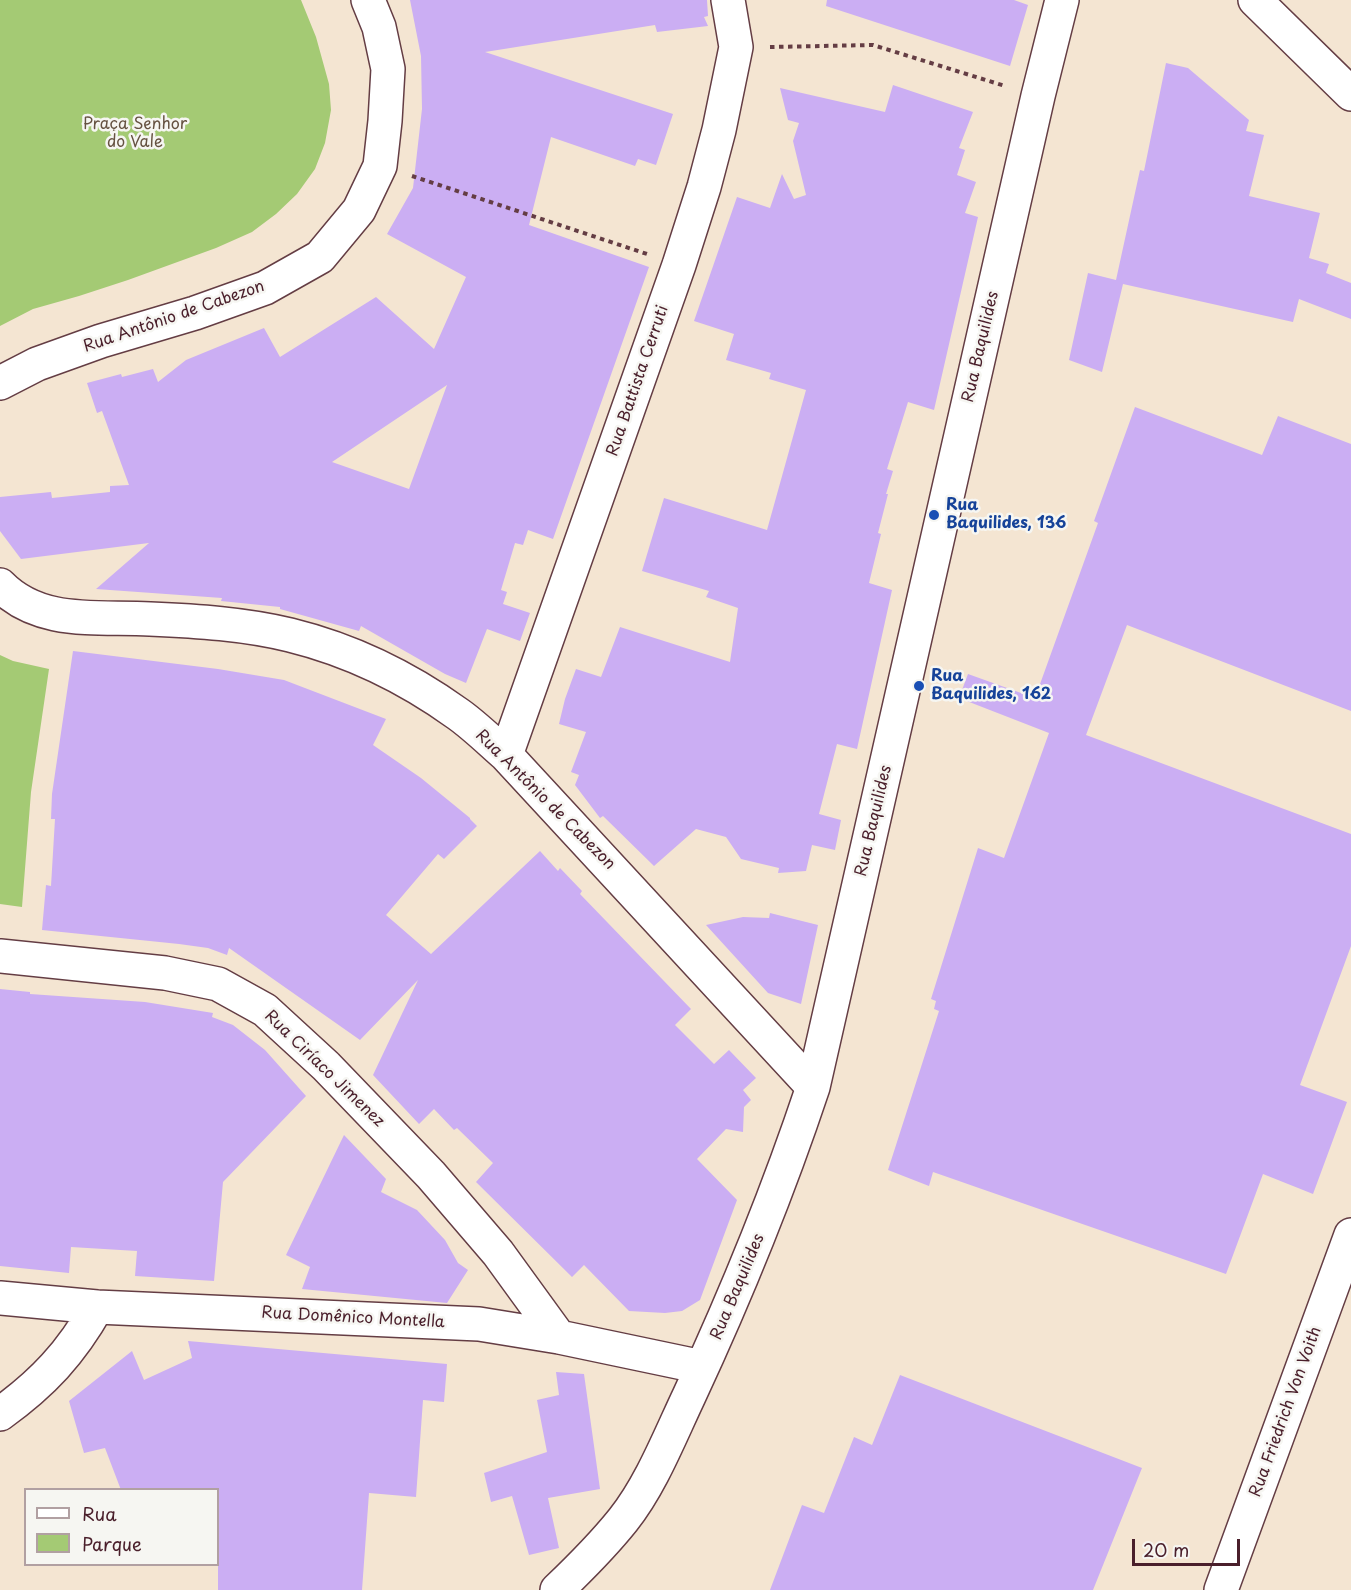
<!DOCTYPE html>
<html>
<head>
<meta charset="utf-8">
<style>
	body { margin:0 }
	#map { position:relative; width:1351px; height:1590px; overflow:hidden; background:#f4e5d2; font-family:"Playpen Sans",sans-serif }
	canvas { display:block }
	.legend { position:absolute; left:24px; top:1488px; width:195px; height:78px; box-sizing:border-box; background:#f6f6f2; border:2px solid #b1a0a2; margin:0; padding:8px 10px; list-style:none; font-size:18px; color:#4a1f2b }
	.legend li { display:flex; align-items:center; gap:12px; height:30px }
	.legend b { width:30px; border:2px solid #b1a0a2 }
	.scale { position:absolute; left:1132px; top:1539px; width:108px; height:27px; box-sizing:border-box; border:3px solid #4a1f2b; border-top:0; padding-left:8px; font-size:18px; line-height:21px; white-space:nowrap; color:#4a1f2b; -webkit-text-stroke:4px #f6f6f2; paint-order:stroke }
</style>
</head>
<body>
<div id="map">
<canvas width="1351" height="1590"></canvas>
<ul class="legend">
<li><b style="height:8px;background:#fff"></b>Rua</li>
<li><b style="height:16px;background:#a4ca74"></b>Parque</li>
</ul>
<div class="scale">20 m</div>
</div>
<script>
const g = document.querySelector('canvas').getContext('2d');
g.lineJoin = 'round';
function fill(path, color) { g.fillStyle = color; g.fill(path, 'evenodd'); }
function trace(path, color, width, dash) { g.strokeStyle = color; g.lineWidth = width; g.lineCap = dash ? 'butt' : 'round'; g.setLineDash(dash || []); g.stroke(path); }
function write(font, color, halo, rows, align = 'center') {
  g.font = font + ' "Playpen Sans",sans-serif'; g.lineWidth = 5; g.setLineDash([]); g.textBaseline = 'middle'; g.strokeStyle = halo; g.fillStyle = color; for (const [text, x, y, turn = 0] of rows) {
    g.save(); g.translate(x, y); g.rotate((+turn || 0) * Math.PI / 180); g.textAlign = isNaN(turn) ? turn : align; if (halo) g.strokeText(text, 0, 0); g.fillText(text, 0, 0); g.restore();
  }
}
fill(new Path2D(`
	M0,0H301L316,37L329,84L331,110L325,143L315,169L297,194L276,214L252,232L216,248L128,280L79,296L33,309L0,326Z
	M0,655L13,661L49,669L31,792L22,907L0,904Z`), '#a4ca74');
fill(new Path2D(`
	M410,0H707L708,16L704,17L708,26L657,32L655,25L485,52L673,114L656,165L638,159L635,166L551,137L529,225L649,267L553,539L528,530L523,545L515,543L501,590L507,592L503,604L530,613L520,641L487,629L466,683L445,674L361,626L359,631L280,609V607L221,601L222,598L96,589L149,543L21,559L0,531V497L51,492L52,498L110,492V486L129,485L102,411L97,413L87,383L121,374L122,377L153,369L158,382L186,360L264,328L280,357L376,297L434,349L466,277L387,234L413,188L422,109L421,56ZM447,385L409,489L332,462Z
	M827,0H1014L1028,5L1010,66L826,6Z
	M1166,63L1188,68L1249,120L1246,131L1264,135L1249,196L1320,213L1309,258L1329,264L1326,273L1351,283V319L1299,299L1293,322L1123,284L1102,372L1069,360L1088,273L1116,280L1140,170L1144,171Z
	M893,85L973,112L959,148L965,150L957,175L976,182L965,213L978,217L934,410L908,402L887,469L893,471L886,494H888L878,533L881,534L869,583L892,590L857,749L837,744L819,814L841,820L835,850L812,845L806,871L778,873L779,868L741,859L726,837L696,829L654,866L603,816L600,818L575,785L579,775L571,772L586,732L559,724L565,699L576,669L601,677L620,627L730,662L738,608L706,597L709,591L642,571L664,498L767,530L806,390L769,379L771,373L726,360L734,334L694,321L737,197L770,208L782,174L794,199L806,195L793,141L799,123L788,120L780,88L885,112Z
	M1135,407L1262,455L1278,416L1351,444V711L1127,625L1086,735L1351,834V946L1300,1085L1347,1102L1313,1194L1263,1174L1226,1274L933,1172L929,1186L888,1170L939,1011L934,1009L936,1001L931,999L978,848L1004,858L1049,733L959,698L968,674L1035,698L1098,523L1094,521Z
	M73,651L218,669L284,680L386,719L373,745L421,778L470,818V819L477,826L444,859L438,854L386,915L431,954L540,851L558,871L560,868L582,891L580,894L691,1009L675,1025L714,1064L729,1050L756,1078L743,1090L751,1100L744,1107L743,1132L726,1129L697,1159L737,1200L700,1300L682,1311L665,1313L629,1311L584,1265L572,1277L476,1182L493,1163L457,1128L454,1130L434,1109L419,1124L373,1075L418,980L360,1040L229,948L227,955L208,948L179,944L42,930L46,885L51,886L55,819H51L52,794Z
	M770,913L818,925L801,1004L768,993L706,925L743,917L769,918Z
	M0,989L30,992V994L145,1002L213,1013L212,1017L233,1025L265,1050L306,1096L223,1182L214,1281L135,1276L137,1251L71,1247L69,1273L0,1266Z
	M344,1135L386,1179L381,1192L417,1210L445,1240L458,1263L468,1270L447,1303L302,1289L310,1267L286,1255Z
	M188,1341L447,1364L444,1402L423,1400L416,1497L369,1493L362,1590H218V1490H121L105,1448L84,1453L69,1401L132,1351L144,1380L192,1358Z
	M556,1372L584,1374L600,1489L548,1498L559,1548L529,1555L512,1496L491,1502L484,1473L547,1452L537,1400L559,1395Z
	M900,1375L1142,1468L1093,1590H770L802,1505L824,1513L854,1437L872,1445Z`), '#cbaef3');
const minor = new Path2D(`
	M1255,0L1351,94
	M0,383L37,364L101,341L195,313L265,288L320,257L359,210L380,166L385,121L388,69L379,27L368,0
	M0,585C40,626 98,616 150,619C197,621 245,624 290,635C351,650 408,678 458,714C475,726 491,742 506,755L813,1087
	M506,755L679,265L704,187L719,130L736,47L728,0
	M0,956L165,973L218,984L265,1010L326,1066L431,1175L498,1253L559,1337
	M0,1298L97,1307L479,1324L559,1337L702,1367
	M0,1414C43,1383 71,1353 97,1307
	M557,1590C580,1568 603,1545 623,1520C651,1485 670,1436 689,1396C736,1295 778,1192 813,1087L1038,96L1062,0
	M1221,1590L1351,1235`);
trace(minor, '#643d44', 36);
trace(new Path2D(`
	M770,47L873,45L1005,86
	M412,176L647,254`), '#643d44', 4, [4.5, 4.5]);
trace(minor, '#fff', 33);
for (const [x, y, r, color] of [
	[934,515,6,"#1a4fb4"],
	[919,686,6,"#1a4fb4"]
]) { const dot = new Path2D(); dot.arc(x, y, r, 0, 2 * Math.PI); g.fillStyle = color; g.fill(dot); trace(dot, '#f6f6f2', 2); }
write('16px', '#655241', '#f6f6f2', [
	["Praça Senhor",135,125],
	["do Vale",135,143]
]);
write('16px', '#4a1f2b', '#f6f6f2', [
	["Rua Antônio de Cabezon",174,317,-19],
	["Rua Baquilides",981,347,-77],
	["Rua Battista Cerruti",638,381,-71],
	["Rua Antônio de Cabezon",545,800,45],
	["Rua Baquilides",874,821,-77],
	["Rua Ciríaco Jimenez",324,1069,44],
	["Rua Baquilides",738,1287,-67],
	["Rua Domênico Montella",353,1318,3],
	["Rua Friedrich Von Voith",1286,1412,-70]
]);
write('bold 16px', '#164399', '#f6f6f2', [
	["Rua",946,506],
	["Baquilides, 136",946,524],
	["Rua",931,677],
	["Baquilides, 162",931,695]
], 'left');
</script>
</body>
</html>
